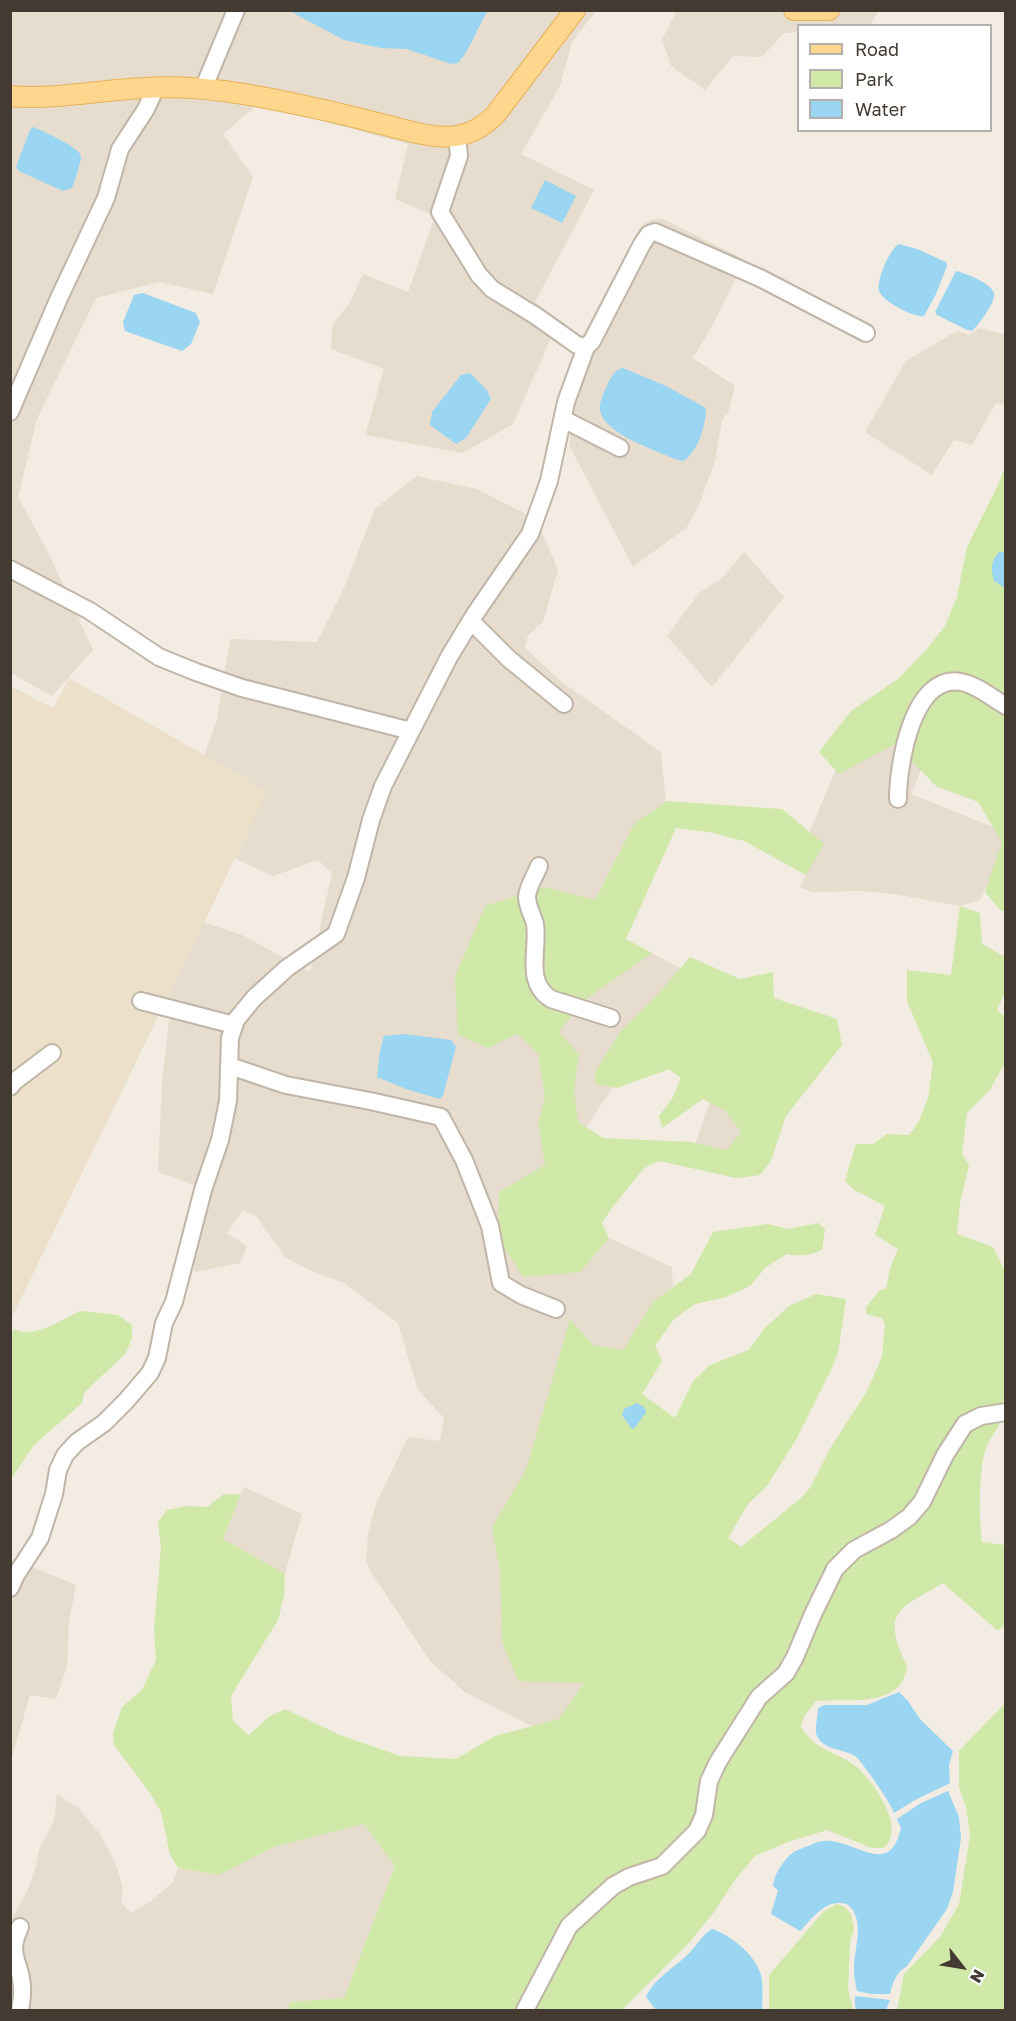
<!DOCTYPE html>
<html>
<head>
<meta charset="utf-8">
<style>
	body { margin:0 }
	#map { position:relative; width:1016px; height:2021px; overflow:hidden; background:#f2ece2; font-family:"Golos Text",sans-serif }
	canvas { display:block }
	.frame { position:absolute; inset:0; border:12px solid #433b32; pointer-events:none }
	.legend { position:absolute; left:797px; top:24px; width:195px; height:108px; box-sizing:border-box; background:#fff; border:2px solid #b4b1ad; margin:0; padding:8px 10px; list-style:none; font-size:18px; color:#433b32 }
	.legend li { display:flex; align-items:center; gap:12px; height:30px }
	.legend b { width:30px; border:2px solid #b4b1ad }
	.north { position:absolute; left:932px; top:1937px; width:60px; height:60px; -webkit-text-stroke:4px #fff; paint-order:stroke; rotate:121deg; font-size:16px; font-weight:700; line-height:24px; text-align:center; color:#433b32 }
	.north::after { content:''; display:block; margin:auto; width:21px; height:27px; background:#433b32; clip-path:polygon(50% 0,100% 100%,50% 72%,0 100%) }
</style>
</head>
<body>
<div id="map">
<canvas width="1016" height="2021"></canvas>
<div class="frame"></div>
<ul class="legend">
<li><b style="height:8px;background:#ffd68d"></b>Road</li>
<li><b style="height:16px;background:#d0e8a8"></b>Park</li>
<li><b style="height:16px;background:#9ad5f2"></b>Water</li>
</ul>
<div class="north">N</div>
</div>
<script>
const g = document.querySelector('canvas').getContext('2d');
g.lineJoin = 'round';
function fill(path, color) { g.fillStyle = color; g.fill(path, 'evenodd'); }
function trace(path, color, width, dash) { g.strokeStyle = color; g.lineWidth = width; g.lineCap = dash ? 'butt' : 'round'; g.setLineDash(dash || []); g.stroke(path); }
fill(new Path2D(`
	M11,11H596L572,42L560,86L521,154L594,190L535,302L559,320L513,424L463,453L365,435L384,369L331,349L332,325L349,304L363,274L408,292L435,216L395,199L408,144L258,104L223,134L253,177L213,294L159,282L96,298L37,419L18,497L49,554L93,650L52,696L11,673Z
	M673,11H879L871,23L873,25L798,26V32L784,33L762,57L733,56L705,90L671,66L662,39L676,13Z
	M652,219H663L745,260L714,323L693,358L735,386L728,413L722,420L715,461L699,505L687,527L633,567L569,445L582,336L640,227Z
	M979,328L1005,334V406L996,403L972,445L954,440L932,475L865,432L906,361L957,331L970,335Z
	M416,476L477,489L537,520L558,570L543,622L528,635L525,648L563,683L661,752L668,826L625,939L680,968L641,1045L577,1141L554,1194L609,1238L672,1267L674,1319L610,1401L608,1686L543,1732L465,1692L430,1661L371,1572L366,1562L368,1534L376,1504L408,1437L440,1441L444,1418L418,1390L398,1323L344,1283L309,1270L285,1257L257,1217L243,1210L227,1233L247,1246L240,1263L195,1272L182,1234L194,1185L158,1172L162,1082L170,1013L152,976L181,915L242,935L310,972L332,873L318,860L273,876L225,854L198,772L217,720L230,639L317,642L344,588L375,509Z
	M744,552L784,597L712,687L667,636L699,593L721,579Z
	M887,721L927,755L911,794L1005,832V848L980,900L960,906L894,894L861,891L812,892L800,887L806,875L810,831L847,743Z
	M710,1101L759,1121L760,1175L736,1178L688,1166Z
	M244,1487L302,1514L285,1574L223,1539Z
	M11,1558L76,1585L69,1622L67,1667L56,1699L30,1695L11,1761Z
	M57,1794L78,1808L100,1834L116,1864L123,1889L121,1902L131,1913L151,1901L172,1883L178,1868L219,1875L274,1847L364,1824L395,1866L344,1998L290,2002L288,2010H12L11,1920L29,1887L35,1869L40,1847L54,1821Z`), '#e6ddcf');
fill(new Path2D(`
	M69,678L268,791L11,1319V686L53,708Z`), '#ece0cb');
fill(new Path2D(`
	M1005,466V911H1001L985,892L1002,842L978,802L936,786L895,744L839,774L819,752L851,711L898,679L926,650L945,626L957,597L967,547L999,483Z
	M667,801L782,809L824,844L806,875L744,841L709,832L676,828L626,939L652,953L583,1001L559,1032L579,1054L574,1089L578,1122L603,1138L690,1142L727,1150L741,1132L725,1110L703,1099L662,1128L659,1116L672,1099L681,1078L669,1069L617,1088L596,1084L595,1072L621,1031L658,994L690,957L740,979L773,972L774,998L837,1019L842,1045L786,1116L771,1161L760,1175L736,1178L659,1161L644,1168L611,1209L602,1223L609,1238L580,1272L523,1277L498,1238L499,1192L545,1165L538,1123L545,1097L538,1053L517,1034L488,1048L458,1035L455,977L485,906L544,887L595,900L634,824Z
	M960,906L980,913L982,944L1005,957V992L997,1010L1005,1017V1063L989,1091L967,1113L962,1154L969,1165L960,1204L957,1234L993,1247L1005,1271V1393C1002,1404 1003,1415 999,1425C996,1432 990,1438 987,1445C978,1468 979,1517 982,1542L1005,1545V1624L998,1631L943,1583C898,1610 881,1610 907,1666C905,1673 904,1682 898,1687C878,1706 840,1698 816,1701L805,1715L801,1726C816,1754 839,1750 860,1770C876,1786 906,1829 884,1848H872L827,1830L788,1842L755,1856L735,1880L714,1912L688,1944L622,2010H288L290,2002L344,1998L395,1866L364,1824L274,1847L219,1875L178,1868L170,1855L161,1812L150,1793L114,1745L113,1733L122,1707L142,1690L156,1660L154,1630L161,1547L158,1522L167,1510L187,1506L207,1507L224,1494H241L223,1539L285,1574L284,1596L278,1620L231,1696L233,1721L249,1735L270,1716L285,1709L340,1735L400,1756L456,1759L495,1736L559,1719L584,1683L518,1681L502,1642L500,1571L492,1527L526,1470L570,1319L593,1345L623,1350L653,1302L691,1274L713,1232L767,1224L789,1229L818,1223L825,1229L822,1250C809,1255 801,1257 787,1254L766,1267L750,1286L726,1297L695,1304L674,1319L655,1346L662,1361L642,1394L675,1418L693,1381L710,1365L749,1350L764,1329L789,1306L816,1294L846,1299L838,1353L830,1372L797,1438L767,1486L748,1504L728,1538L741,1547L801,1498L810,1488L831,1447L867,1391L882,1357L885,1324L882,1318L866,1314V1307L880,1290L886,1289L890,1268L898,1249L875,1235L885,1206L853,1189L845,1181L856,1144H873L887,1134L909,1135L919,1121L928,1098L933,1063L907,1001V970L951,975Z
	M80,1311L118,1315L132,1325V1338L126,1353L84,1393L82,1403L34,1445L11,1479V1335L14,1329C34,1339 62,1320 80,1311Z
	M1005,1703V2010H897L904,1974L940,1937L959,1904L970,1835L966,1807L959,1787V1751Z
	M837,1904L845,1907L851,1914L854,1929L850,1943L848,1988L853,2010H769V1975L824,1911Z`), '#d0e8a8');
fill(new Path2D(`
	M293,11H488C477,27 471,49 458,63L451,64L407,49L381,48L344,40L295,14Z
	M33,127C42,130 80,148 81,156C82,159 74,184 72,188L63,191L19,171L16,167L30,130Z
	M545,180L576,196L562,223L531,208Z
	M899,244L917,249L946,262L947,266L936,294L924,316C914,318 882,301 879,291C876,281 890,248 899,244Z
	M956,271C965,273 991,283 994,293C996,302 979,324 972,331L965,329L937,315L935,312Z
	M143,293L196,313L200,322L191,344L182,351L125,331L123,322L134,295Z
	M623,368L666,386L706,408C706,424 698,453 683,461L675,459C655,450 604,434 600,410C599,403 603,394 606,388C610,379 613,370 623,368Z
	M470,373L487,390L491,399L466,438L456,444L430,425L432,412L461,375Z
	M999,552H1005V588L994,581C991,569 990,562 999,552Z
	M404,1034L451,1040L456,1047L443,1095L440,1099L406,1089L377,1077L380,1051L384,1036Z
	M637,1403L644,1407L646,1412L634,1429L631,1428L622,1415L624,1409Z
	M899,1692L908,1701L920,1719L953,1751L949,1765L950,1783L915,1800L894,1813C894,1807 860,1759 855,1756C844,1749 823,1750 817,1736C814,1730 818,1716 818,1708L824,1705H867Z
	M948,1791L959,1817L961,1838L953,1892L947,1909L907,1966C896,1973 893,1981 890,1994H871L857,1991C856,1985 854,1978 854,1972C853,1950 867,1920 847,1904C825,1898 813,1918 800,1931L771,1914L778,1890L773,1886C774,1875 781,1865 788,1857C793,1851 800,1849 808,1846C815,1843 822,1840 830,1841C861,1844 890,1876 901,1828L897,1819L921,1803Z
	M712,1929C730,1935 753,1953 760,1972C764,1983 762,1999 762,2010H656L646,1997C655,1977 675,1968 689,1953C697,1946 702,1934 712,1929Z
	M855,1996L890,2000L886,2010H857L855,2006Z`), '#9ad5f2');
const minor = new Path2D(`
	M203,89L236,10
	M457,136L459,156L440,212L479,275L492,289L536,316L577,345L586,347L592,341L642,244L649,234L655,232L760,278L866,333
	M10,412L59,298L106,198L120,149L146,109L156,87
	M563,419L620,448
	M10,569L90,611L159,657L196,672L242,688L411,731
	M471,621L509,659L564,704
	M898,799C898,766 912,673 961,682C977,685 992,698 1006,706
	M539,866C536,874 527,888 527,897C527,906 533,916 535,924C539,950 524,982 551,999L611,1018
	M141,1001L234,1025
	M230,1066L286,1085L370,1101L441,1117L464,1160L490,1226L501,1283L521,1295L556,1309
	M10,1087L15,1081L52,1053
	M10,1588L16,1575L40,1538L54,1494L58,1470L65,1455L77,1442L104,1423L126,1401L150,1373L157,1358L164,1323L174,1302L203,1190L220,1140L228,1101L230,1038L236,1020L254,998L287,968L336,934L356,878L371,820L383,786L449,657L475,614L530,534L549,481L566,402L586,347
	M20,1927C6,1957 21,1960 22,1987C23,1994 21,2003 20,2010
	M525,2010L569,1926L613,1886L629,1877L662,1866L697,1831L704,1815L709,1781L718,1762L759,1697L786,1673L795,1657L813,1614L835,1569L854,1550L891,1530L909,1517L922,1502L945,1455L965,1424L981,1416L1006,1412`);
const major = new Path2D(`
	M794,10H829
	M10,96C55,100 99,90 143,88C200,84 255,95 310,107C334,112 358,118 381,124C424,134 461,151 496,114L575,10`);
trace(minor, '#c0b5a7', 20);
trace(major, '#e7b25a', 22);
trace(minor, '#fff', 16);
trace(major, '#ffd68d', 20);
</script>
</body>
</html>
